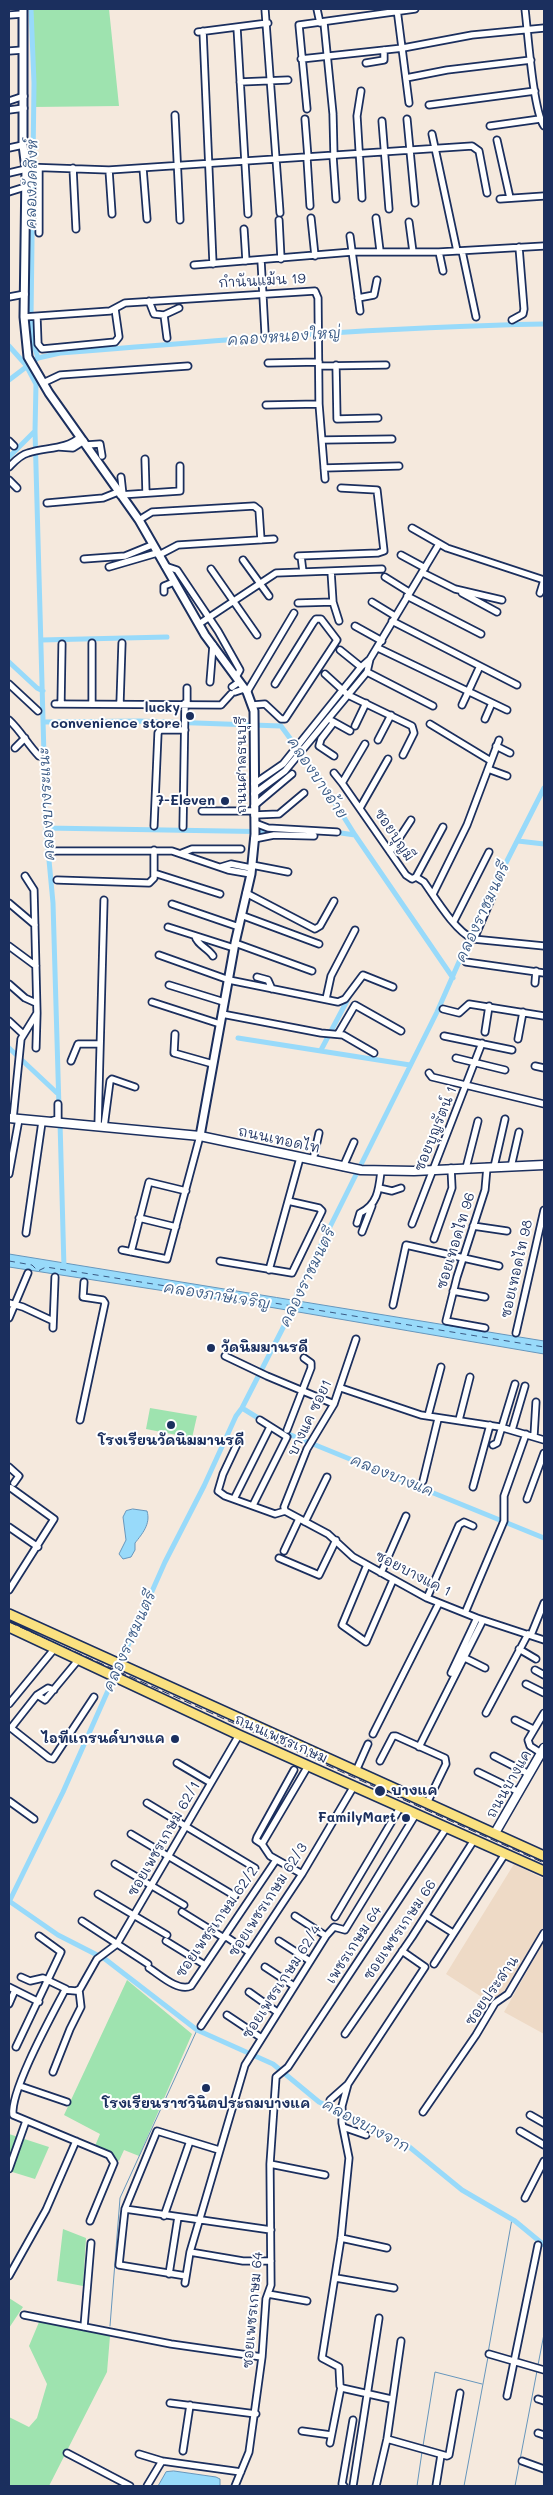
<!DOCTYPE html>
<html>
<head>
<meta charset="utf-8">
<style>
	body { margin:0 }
	#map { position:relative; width:553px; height:2495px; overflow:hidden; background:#f5e9dd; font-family:Mali,sans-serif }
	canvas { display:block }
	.frame { position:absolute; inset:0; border:10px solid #1b2f5e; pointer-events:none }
</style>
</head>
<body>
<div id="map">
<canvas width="553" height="2495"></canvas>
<div class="frame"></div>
</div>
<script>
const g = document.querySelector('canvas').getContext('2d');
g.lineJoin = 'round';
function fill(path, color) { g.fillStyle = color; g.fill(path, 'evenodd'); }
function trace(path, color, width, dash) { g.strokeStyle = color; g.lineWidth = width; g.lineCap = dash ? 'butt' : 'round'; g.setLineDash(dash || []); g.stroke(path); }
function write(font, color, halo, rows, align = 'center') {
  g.font = font + ' Mali,"Playpen Sans Thai",sans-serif'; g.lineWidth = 4; g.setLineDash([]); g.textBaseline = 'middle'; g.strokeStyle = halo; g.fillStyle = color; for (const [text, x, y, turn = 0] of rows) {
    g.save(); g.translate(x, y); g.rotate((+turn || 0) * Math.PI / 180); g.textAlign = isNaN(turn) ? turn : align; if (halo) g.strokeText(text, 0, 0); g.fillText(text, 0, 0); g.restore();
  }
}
fill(new Path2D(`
	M514,1864L544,1879V1926L506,1989L491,2003L446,1974Z
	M544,1941V2034L504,2012Z`), '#eedac6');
fill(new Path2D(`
	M33,9H109L119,106L34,107Z
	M150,1408L197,1416L192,1438L146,1429Z
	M127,1980L192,2034L139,2156L124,2150L119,2161L95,2146L100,2134L64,2115Z
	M9,2134L49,2147L35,2179L9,2171Z
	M63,2229L86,2238L83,2286L57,2281Z
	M9,2298L23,2307L9,2328Z
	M39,2322L110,2336L107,2372L49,2486H9V2417L29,2427L37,2418L47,2384L29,2346Z`), '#9ee3af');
const water = new Path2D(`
	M9,1254L544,1341V1354L269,1307L9,1267Z
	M133,1509L147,1511C151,1524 142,1534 135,1543V1550L131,1557L123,1559L119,1554L126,1540L123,1517L126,1511Z
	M174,2471L216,2477L220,2479V2486H158L166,2472Z`);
fill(water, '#98dafa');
trace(water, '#6696bc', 1);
trace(new Path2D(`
	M110,2326L120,2198L197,2030
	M488,2353L512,2219
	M538,2365L544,2334
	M423,2446L435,2372L482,2384
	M417,2486L422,2452
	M464,2486L488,2357
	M515,2486L537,2371`), '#6696bc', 1);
trace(new Path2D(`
	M31,9L34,83L31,319L32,339L38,358
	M9,346L26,365L36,384L35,431L46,828L53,903L59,1108
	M9,380L38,358L60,353C221,340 383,327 544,324
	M9,457L35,431
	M41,640L167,637
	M9,662L37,688L43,691
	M44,722L139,721L281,726L320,779L355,835L453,978
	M46,828L285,832
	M334,832L355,835
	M518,841L544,844
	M238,1038L410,1065
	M9,1048L57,1093
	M321,1050L349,997
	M60,1122L64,1268
	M242,1408L263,1421
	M281,1431L544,1538
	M9,1901L58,1935L105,1959L197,2030L273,2064L319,2102L407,2145L462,2190L515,2221L544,2245
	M9,1902L63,1792L165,1562L204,1486L236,1416L242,1408L288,1318L299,1289L437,1012L480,914L544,788`), '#98dafa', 5);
trace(new Path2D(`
	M9,1261L32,1265L38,1271L46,1267L210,1293L223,1299L231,1296L544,1347`), '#3a5a85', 1, [6, 5]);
trace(new Path2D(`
	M368,1744L373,1734`), '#c9c4c4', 5.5, [5.5, 3]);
const minor = new Path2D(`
	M265,9L280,213
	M317,9L320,23
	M397,9L409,103
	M525,9C528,33 533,110 544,126
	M9,15L23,14
	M324,23L333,114
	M237,27L248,214
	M203,31L213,264
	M198,32L268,23
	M9,51L23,50
	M301,59L403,48L472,35L544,28
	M366,63L384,60V50
	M406,78L447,70L531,60
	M240,82L288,80
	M361,91L357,116L362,198
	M9,101L24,96
	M429,105L535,91
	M307,109L299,25L415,9
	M9,110L24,108
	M175,115L180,220
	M333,115L334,156
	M305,119L308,158
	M407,119L415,203
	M382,121L389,209
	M490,126L540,119
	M432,134L457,251
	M497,140L510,198
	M9,148L23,145
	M333,156L336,199
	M307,158L310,206
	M25,167L109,170L472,146L479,151L487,193
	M39,168V233
	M73,168L76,229
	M143,168L147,219
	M109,170L112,214
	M9,173L26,169
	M9,192L25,187
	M500,199L544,196
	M311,218L315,256
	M376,218L380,251
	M279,220L281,259
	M409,222L413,252
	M244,229L246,261
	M350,236L360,311
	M462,251L476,317
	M439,252L443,271
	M261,260L265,333
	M194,265L352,252H439L544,246
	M9,297L25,294
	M358,298L374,295L377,280
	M149,301L154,314L164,315L179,308
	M164,315L167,338
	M24,317L110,311L125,303L315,291L318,298L319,404L325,479
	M37,317L38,344L42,349L115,342L119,337L115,309
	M512,320L523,314L524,309L519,247
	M268,363L319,362
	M336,365L337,419L378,418
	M319,366L386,365
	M43,383L60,375L188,366
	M266,405L319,404
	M323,440L392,439
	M9,441L14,446
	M86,445L100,444L102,456
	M59,447L73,448L84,441
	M145,459L146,493
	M9,467C14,462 20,455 28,453C45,447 66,450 80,437
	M324,468L399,466
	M121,477L123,495
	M9,480L17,488
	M120,495L180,491V466
	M47,503L103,498L118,492
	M139,520L152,512L254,506L259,510L261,540
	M412,528L447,548L544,580
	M159,555L178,545L274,539
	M401,555L425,568
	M298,556L378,553L384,551L377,490L341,488
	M301,556L303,572
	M84,559L125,556L152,545
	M243,560L269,596
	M165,566L177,570L218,631L240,670L236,677
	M109,567L157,553
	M211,569L257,635
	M331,571L333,602L339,621
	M423,573L455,589L502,600
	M385,577L409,592
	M164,592V586L174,582
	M462,593L497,612
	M540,593L544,580
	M407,596L481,634
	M372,602L395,616
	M298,603L333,602
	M392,621L517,685
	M199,624L276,573L382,569
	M355,626L382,641
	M378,648L507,710
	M340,650L361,667
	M367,672L433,706
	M325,674L348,695L412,726L414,733L403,755
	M210,682L213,645
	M9,684L38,711
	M232,687L239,682
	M187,688V703
	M235,692L244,689
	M247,692L294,613
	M120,703L122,643
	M55,704L221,705L231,694
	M61,704L62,644
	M92,704V643
	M253,705L265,704L281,719H285L337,640L321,619H316L313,623L275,684
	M462,705L480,666
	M485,719L492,703
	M9,720C21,731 28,745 39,756
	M332,721L350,731
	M430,724L491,761
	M355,726L366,703
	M378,740L391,715
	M365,744L342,783L406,875L412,879L416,877L424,882C436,899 455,931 473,939L544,946
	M496,746L510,753
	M15,748L25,738
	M334,756L319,746L321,739L334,722
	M488,769L507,776
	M334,773L342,783
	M254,784L283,764L361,667L370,659L439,544
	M254,794L285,771L367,672L370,659
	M254,806L292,774
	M360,808L388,759
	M202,811H254
	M254,815L279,814L304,793
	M255,823L268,828L337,832
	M154,826L158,733L160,730H185
	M183,827L185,703
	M254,839L274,835L314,836
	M54,851H172L228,870L251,874
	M390,852L411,820
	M182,853L192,849H241
	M252,865L288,872
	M221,867L231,864L251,868
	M154,873L220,894
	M416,877L443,827
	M57,880L149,883L154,878V850
	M246,893L315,929L320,926L334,901
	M433,894L467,825L499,740
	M9,903L35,925
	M172,904L239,927
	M241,915L319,944
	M454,921L489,852
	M168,927L234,948
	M195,936C197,945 208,948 213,956
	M474,939L492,897
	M235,943L312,971
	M9,946L36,966
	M159,955L229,980L338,1002L345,999L363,975L393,987
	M466,962L544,973
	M257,977L268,980L272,989
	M535,983L536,971
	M9,984L25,998L36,1003
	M169,985L224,1002
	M326,999L331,976L355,930
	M152,1002L220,1024
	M443,1009L459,1013L469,1004L544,1016
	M222,1014L321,1033L343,1035L374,1053
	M9,1021L23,1034
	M485,1032L489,1006
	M175,1034L174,1053L213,1064
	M338,1034L355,1005L401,1031
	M444,1036L512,1050
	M518,1039L523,1012
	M36,1048L37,1013
	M456,1058L505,1070
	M71,1061L78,1044H100
	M535,1066L544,1068
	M429,1073L432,1077L544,1104
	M13,1119L21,1039L37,1013L34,890L25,876
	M51,1121L58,1119V1104
	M98,1126L104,900
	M104,1127L110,1081L112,1079L135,1087
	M313,1160L319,1133
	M343,1167L354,1142
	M494,1167L505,1119
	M511,1167L519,1132
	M466,1168L478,1121
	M9,1174L19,1119
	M379,1188L392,1191L401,1188
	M139,1218L176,1227
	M357,1223L360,1213C378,1205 379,1188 381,1171
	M412,1224L482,1043
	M473,1226L507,1231
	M362,1232L372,1206
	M26,1233L42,1122
	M434,1239L452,1188L451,1168
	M122,1250L167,1259L200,1136
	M131,1252L149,1182L186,1191
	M220,1261L292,1273L322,1211L319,1208L288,1201
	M269,1270L300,1158
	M453,1291L485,1297
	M9,1303L23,1307L53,1321
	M393,1305L406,1245L499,1266
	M9,1318L28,1273
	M53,1328L55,1277
	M485,1328L446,1321L457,1277L485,1190L487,1167
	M516,1333L544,1210
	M356,1339L334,1404L307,1449L284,1507L285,1511L328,1534L353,1557L427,1598L477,1618L544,1640
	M225,1356L267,1376L334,1404
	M341,1388L421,1415L500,1427L544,1440
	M428,1416L441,1367
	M80,1420L105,1303L103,1300L83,1297L84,1282
	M459,1420L470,1377
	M287,1430L311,1368V1363L304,1358
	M512,1430L525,1386
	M534,1436L536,1402
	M239,1440L223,1474L218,1491L225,1496L275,1514L285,1511
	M493,1445L497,1443L515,1384
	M9,1467L19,1476L14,1483
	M423,1481L438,1419
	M473,1487L490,1425
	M234,1499L270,1427
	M527,1499L544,1453
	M253,1505L287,1437L260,1420
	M305,1522L327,1477
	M9,1527L38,1547
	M284,1551L299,1519
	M279,1558L319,1575L336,1540
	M367,1565L342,1625L366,1642L393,1580
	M381,1573L406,1516
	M9,1590L54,1519L11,1488
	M427,1598L459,1525L464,1522L473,1526
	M465,1613L504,1521V1496L526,1434
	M531,1635L544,1603
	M519,1649L536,1659
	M465,1658L485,1668
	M79,1659L45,1700L37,1695L11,1728L49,1758L53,1759L94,1697
	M535,1670L544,1675
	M451,1673L477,1618
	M526,1684L544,1693
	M37,1695L48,1688L54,1690
	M9,1704L55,1648
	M486,1713L528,1634
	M515,1720L533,1729
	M373,1734L439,1603
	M419,1747L483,1620
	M541,1753L530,1746L528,1740L544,1713
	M494,1756L529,1774
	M380,1761L393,1736H396L445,1758L446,1764L427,1803
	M177,1763L211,1783
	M356,1771L368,1744
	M478,1772L519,1792
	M9,1801L34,1819
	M147,1803L255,1868
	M131,1834L235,1896
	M262,1844L256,1840L257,1837L294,1770
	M115,1864L184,1905
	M302,1874L270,1856L262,1844L308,1766
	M98,1894L167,1935
	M182,1912L224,1938
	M295,1916L326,1936
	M426,1916L453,1933
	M335,1917L401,1806
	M82,1921L148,1964
	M225,1936L249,1952
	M166,1941L205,1965
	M279,1941L310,1961
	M434,1964L505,1854
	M265,1967L294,1986
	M149,1968C160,1975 178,1992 191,1986L276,1860
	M21,1977L30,1981L43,1978L66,1989
	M9,1987L39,2002
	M249,1992L277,2012
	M9,2004L15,1990
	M227,2015L260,2037
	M201,2026L302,1874L354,1786
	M345,2034L412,1937L474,1840
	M16,2047L61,1952L39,1936
	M53,2072L70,2029L81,2007L79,1990
	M348,2084L342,2106V2123L349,2158L341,2238L322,2358L339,2367L340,2386L342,2388L391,2399
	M20,2086L67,2102
	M330,2100L348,2084L425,1967L402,1951
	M423,2112L476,2035L495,2003L508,1994L544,1933
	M530,2115L544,2123
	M343,2127L366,2135
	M520,2131L544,2145
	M270,2164L325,2175
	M9,2169L26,2121
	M525,2198L544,2161
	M125,2209L271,2230
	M164,2216L190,2141
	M90,2221L114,2163L109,2155L13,2115C10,2091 52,2015 65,1990L76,1991L80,1989L97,1959L117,1944L239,1735
	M341,2238L387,2248
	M190,2252L243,2261H271
	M169,2274L178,2217
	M9,2276L46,2210L76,2141
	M186,2276L119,2265L125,2209L157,2131L219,2150
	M336,2278L394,2288
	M185,2283L190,2252L245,2065L326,1936L334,1927L345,1930L416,1814
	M268,2294L307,2301
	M24,2315L171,2344L262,2357
	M84,2327L91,2243
	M489,2354L544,2370
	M507,2396L538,2245
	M538,2399L544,2401
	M170,2403L256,2414
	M302,2431L331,2435
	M538,2433L544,2435
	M387,2439L447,2456L449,2455L460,2393
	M330,2443L341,2387
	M183,2451L190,2405
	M67,2453L130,2486
	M139,2454L162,2461L241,2472
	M522,2461L544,2469
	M147,2486L162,2461
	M235,2486L249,2452L262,2357L266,2299L271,2285L270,2164L276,2077L288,2067L447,1827
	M344,2486L342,2484L353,2420
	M353,2486L379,2318
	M376,2486L387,2439L401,2341
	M436,2486L441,2455`);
const tertiary = new Path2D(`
	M23,9V145L26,169L24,317L28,357L49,393L139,520L205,635L247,692L254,711L255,834L251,874L235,943L200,1136`);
const secondary = new Path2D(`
	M9,1118L200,1136L361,1170L414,1171L544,1165
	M495,1833L544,1748`);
const primary = new Path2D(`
	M9,1614L544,1856
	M9,1627L239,1735L544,1871`);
trace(minor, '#1b2f5e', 9);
trace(tertiary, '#1b2f5e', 11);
trace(secondary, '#1b2f5e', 11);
trace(primary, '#1b2f5e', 12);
trace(minor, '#fff', 5.5);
trace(tertiary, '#fff', 7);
trace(secondary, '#fff', 8);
trace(primary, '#fae180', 9);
trace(new Path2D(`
	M9,1622L544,1863`), '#1b2f5e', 1, [8, 4]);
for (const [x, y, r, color] of [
	[190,716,5,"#1b2f5e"],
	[225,801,5,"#1b2f5e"],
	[211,1348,5,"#1b2f5e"],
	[171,1425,5,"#1b2f5e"],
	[175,1739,5,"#1b2f5e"],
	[380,1791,6,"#1b2f5e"],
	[406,1818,5,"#1b2f5e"],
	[206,2088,5,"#1b2f5e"]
]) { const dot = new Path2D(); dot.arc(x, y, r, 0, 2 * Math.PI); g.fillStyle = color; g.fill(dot); trace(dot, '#fff', 2); }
write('14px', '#1b2f5e', '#fff', [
	["กำนันแม้น 19",262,281,-3],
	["ถนนศาลธนบุรี",242,765,-90],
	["ซอยบุญมี",394,835,56],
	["ซอยบุญรัตน์ 1",436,1129,-68],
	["ถนนเทอดไท",279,1140,12],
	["ซอยเทอดไท 96",456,1241,-73],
	["ซอยเทอดไท 98",517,1269,-77],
	["บางแค ซอย1",310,1418,-64],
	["ซอยบางแค 1",413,1574,27],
	["ถนนเพชรเกษม",281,1739,24],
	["ถนนบางแค",509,1784,-60],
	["ซอยเพชรเกษม 62/1",164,1839,-60],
	["ซอยเพชรเกษม 62/3",268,1900,-57],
	["ซอยเพชรเกษม 62/2",217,1922,-55],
	["ซอยเพชรเกษม 66",400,1930,-56],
	["เพชรเกษม 64",354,1945,-57],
	["ซอยเพชรเกษม 62/4",282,1982,-57],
	["ซอยประสาน",492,1991,-55],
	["ซอยเพชรเกษม 64",253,2310,-85]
]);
write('bold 14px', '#1b2f5e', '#fff', [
	["lucky",180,708],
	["convenience store",180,724],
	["7-Eleven",215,801],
	["วัดนิมมานรดี",221,1348,"left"],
	["โรงเรียนวัดนิมมานรดี",171,1441,"center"],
	["ไอทีแกรนด์บางแค",165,1739],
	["บางแค",391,1791,"left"],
	["FamilyMart",396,1818],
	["โรงเรียนราชวินิตประถมบางแค",206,2104,"center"]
], 'right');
write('italic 15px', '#3a5a85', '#fff', [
	["คลองวัดสิงห์",32,184,-89],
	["คลองหนองใหญ่",284,337,-4],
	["คลองบางอ้าย",317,778,56],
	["คลองบางระแนะ",47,804,-93],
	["คลองราชมนตรี",483,912,-65],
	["คลองราชมนตรี",308,1277,-64],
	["คลองภาษีเจริญ",217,1296,9],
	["คลองบางแค",392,1476,22],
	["คลองราชมนตรี",130,1641,-66],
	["คลองบางจาก",366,2126,28]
]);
</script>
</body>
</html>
